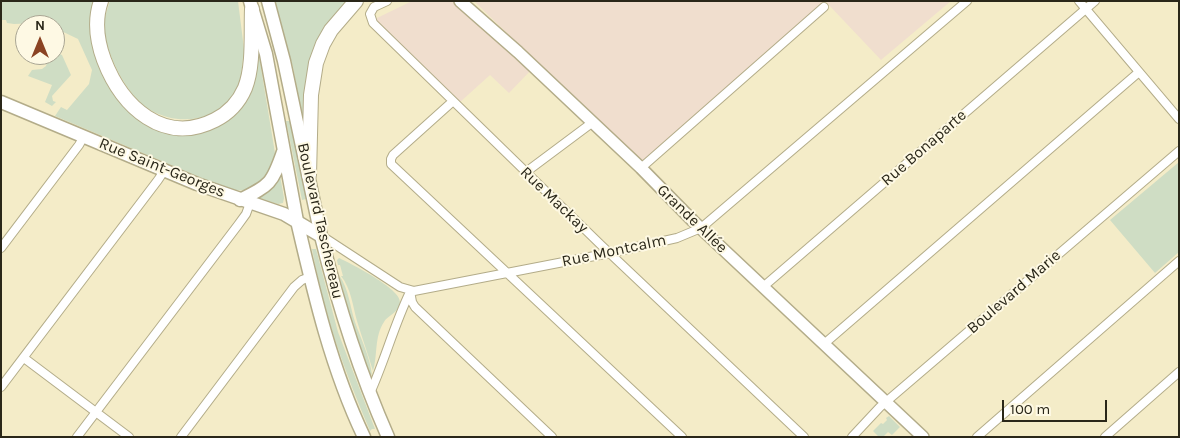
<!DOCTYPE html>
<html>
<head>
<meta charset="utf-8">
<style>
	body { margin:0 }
	#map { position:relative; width:1180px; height:438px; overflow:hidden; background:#f4ecc8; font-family:Karla,sans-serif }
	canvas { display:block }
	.frame { position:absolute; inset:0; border:2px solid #2a2719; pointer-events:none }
	.north { position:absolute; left:15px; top:15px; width:50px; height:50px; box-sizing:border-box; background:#fef9e4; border:1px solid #a9a593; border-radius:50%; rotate:0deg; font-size:14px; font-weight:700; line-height:20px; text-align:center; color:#2a2719 }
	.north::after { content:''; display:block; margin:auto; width:18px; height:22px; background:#8b4323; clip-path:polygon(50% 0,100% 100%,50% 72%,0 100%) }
	.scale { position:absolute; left:1002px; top:400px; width:105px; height:22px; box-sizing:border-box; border:2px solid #2a2719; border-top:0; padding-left:6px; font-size:15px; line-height:18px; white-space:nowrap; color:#2a2719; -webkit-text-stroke:4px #fef9e4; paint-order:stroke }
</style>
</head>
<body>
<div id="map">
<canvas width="1180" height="438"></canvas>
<div class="frame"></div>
<div class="north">N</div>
<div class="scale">100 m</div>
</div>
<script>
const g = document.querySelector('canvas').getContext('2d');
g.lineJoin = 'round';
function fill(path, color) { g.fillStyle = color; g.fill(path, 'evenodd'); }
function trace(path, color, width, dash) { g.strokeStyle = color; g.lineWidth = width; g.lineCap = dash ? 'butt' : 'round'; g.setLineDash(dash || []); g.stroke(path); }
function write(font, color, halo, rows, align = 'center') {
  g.font = font + ' Karla,sans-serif'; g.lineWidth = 4; g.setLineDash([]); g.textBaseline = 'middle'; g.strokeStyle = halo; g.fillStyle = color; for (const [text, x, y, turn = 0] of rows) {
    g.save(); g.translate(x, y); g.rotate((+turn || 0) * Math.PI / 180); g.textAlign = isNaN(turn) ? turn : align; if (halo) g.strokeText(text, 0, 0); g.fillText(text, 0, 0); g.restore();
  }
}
fill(new Path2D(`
	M412,1H452L534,67L509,93L490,75L459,103L375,19Z
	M474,1H951L881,60L826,2L641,164Z`), '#f0dece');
fill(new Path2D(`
	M3,1H95L91,33L144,122H221L255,56H259L275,153L273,171L249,191L235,190L216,184L55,116L61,107L67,110L89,84L92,70L78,39L55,28V25L40,23L14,24L7,23L6,20H1V3Z
	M110,1H238L245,57L243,58C242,71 240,86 232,97C213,122 178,125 152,111C128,99 105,53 104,27C104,18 107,10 110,1Z
	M274,1H352L330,25L305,131L293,67Z
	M55,52L62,55L71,75L52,96L53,101L56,102L52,106L45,102L52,85L28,76L32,70L42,69L46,66L49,55H55Z
	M286,121H290L306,199L302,200L301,195Z
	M1179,162V252L1155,273L1110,220Z
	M280,175L284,198L283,203L278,204L256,197Z
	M312,249H316L338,332L375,429H372L370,431C345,373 323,312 312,249Z
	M339,258C350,263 401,289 400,302C399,313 388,315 384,322C374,337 378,355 373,371C368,354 362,338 357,321C353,307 351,288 341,276H343L340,265H338L337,260Z
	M339,275C349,289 350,307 355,322C361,339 370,357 372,375L369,373L350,317Z
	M889,416L900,427L892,435L888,432L884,436L879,437L873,431L881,423L883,424L887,420L886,418Z`), '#cfddc4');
const minor = new Path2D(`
	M387,1L374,7L370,14L373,23L601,245L804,437
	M1079,1L1179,119
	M452,102L393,155L391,159V164L682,437
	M641,168L824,7
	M526,172L593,122
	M322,236L400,287L414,291L610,253L677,238L701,228L967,1
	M1,248L79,145L84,136
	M763,287L1095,1
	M410,291L412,302L415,307L552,437
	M824,344L1139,72
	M24,358L129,437
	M1,387L158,180L164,171
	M370,393C385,360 394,325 410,292
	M77,437L238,225L246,214L250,203
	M181,437L294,287L302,280L310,277
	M852,437L880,407L1179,151
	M977,437L1179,261
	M1105,437L1179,372`);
const secondary = new Path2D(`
	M460,1L518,52L641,168L693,221L923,437`);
const primary = new Path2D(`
	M1,102L197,184L284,214L321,236C338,305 359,371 388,437
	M297,221C314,294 331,368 364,437`);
const trunk = new Path2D(`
	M250,1L266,54L297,221
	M268,1L284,61L321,236
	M240,200C270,185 272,184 283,152`);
const motorway = new Path2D(`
	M101,1C94,21 97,41 104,60C122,107 164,146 215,120C229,113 239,102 245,88C254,65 251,33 252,9
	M309,175L311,95L316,63L323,44L331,30L356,1`);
trace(minor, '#b3ac89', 10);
trace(secondary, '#b3ac89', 14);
trace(primary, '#b3ac89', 15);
trace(trunk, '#b3ac89', 15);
trace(motorway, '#b3ac89', 16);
trace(minor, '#fff', 8);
trace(secondary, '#fff', 11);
trace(primary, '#fff', 12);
trace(trunk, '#fff', 12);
trace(motorway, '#fff', 14);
write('16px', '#2a2719', '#fef9e4', [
	["Rue Bonaparte",924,148,-41],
	["Rue Saint-Georges",162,168,22],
	["Rue Mackay",554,200,44],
	["Grande Allée",692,219,44],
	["Boulevard Taschereau",320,221,77],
	["Rue Montcalm",614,251,-12],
	["Boulevard Marie",1014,292,-41]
]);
</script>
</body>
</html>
